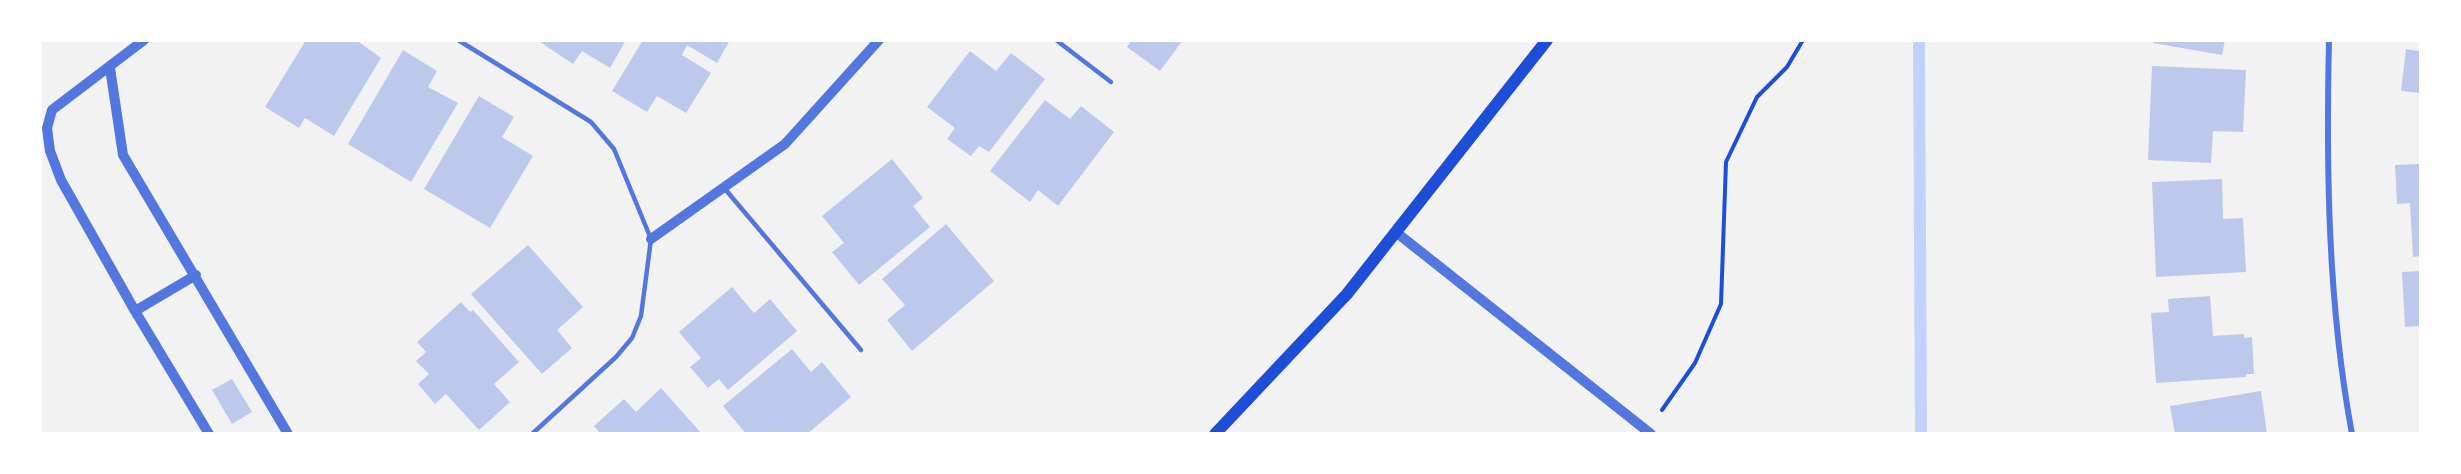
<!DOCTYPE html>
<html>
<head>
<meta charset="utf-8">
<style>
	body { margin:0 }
	#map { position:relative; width:2461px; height:474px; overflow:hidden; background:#f2f2f2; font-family:"DejaVu Sans",sans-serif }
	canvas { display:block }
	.frame { position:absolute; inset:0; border:42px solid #fff; pointer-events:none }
</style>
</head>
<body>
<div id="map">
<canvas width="2461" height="474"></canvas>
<div class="frame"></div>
</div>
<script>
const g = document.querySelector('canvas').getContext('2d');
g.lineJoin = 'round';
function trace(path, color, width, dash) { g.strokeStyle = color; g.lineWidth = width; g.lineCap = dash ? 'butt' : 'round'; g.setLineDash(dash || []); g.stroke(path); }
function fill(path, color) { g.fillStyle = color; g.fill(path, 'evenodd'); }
trace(new Path2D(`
	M1919,40L1921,434`), '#bfd3fe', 12);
fill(new Path2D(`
	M306,40H356L381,58L334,136L305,118L299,128L265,107Z
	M537,40H626L610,68L582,51L573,64Z
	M643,40H730L717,63L687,45L682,55L711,73L686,113L657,96L647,112L612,91Z
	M1132,40H1183L1160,71L1127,47Z
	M2153,40H2225L2222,55L2153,43Z
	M2406,49L2420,51V93L2401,91Z
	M403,50L437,71L428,87L458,103L411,182L348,144Z
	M970,51L996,71L1011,53L1045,79L989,152L979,146L971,156L947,139L955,128L927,107Z
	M2152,66L2246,70L2243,132L2213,131L2211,163L2148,160Z
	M479,96L514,117L502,137L533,156L490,228L424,189Z
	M1045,100L1070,119L1081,106L1114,132L1058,206L1038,190L1030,202L990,171Z
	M892,159L923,198L913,206L930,227L859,285L832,252L844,243L822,216Z
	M2420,164V256L2413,257L2410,203L2397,204L2395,165Z
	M2222,179L2223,219L2243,218L2246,272L2156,277L2152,182Z
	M946,224L994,281L912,351L887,320L905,305L882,279Z
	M528,245L583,307L557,330L572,348L542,374L471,294Z
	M2420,271V326L2405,327L2402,272Z
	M732,287L754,313L770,299L797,331L728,390L719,379L708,388L690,367L701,358L679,332Z
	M2210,296L2213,336L2244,334V338L2252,337L2254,374H2246V377L2156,383L2151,313L2169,312L2168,299Z
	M461,302L470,312L473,310L519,362L494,384L510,402L479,430L446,394L435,404L418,384L429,374L416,361L426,352L417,342Z
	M792,349L811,372L822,362L851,397L807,434H746L723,406Z
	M232,379L252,412L232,424L212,390Z
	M661,388L702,434H601L594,426L624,399L636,412Z
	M2261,391L2267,434H2175L2170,406Z`), '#bdc9ec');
trace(new Path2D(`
	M1662,410L1695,363L1721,304L1726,162L1757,97L1787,67L1803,40`), '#1d4ed8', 4);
trace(new Path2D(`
	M458,40L591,122L614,149L651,239L641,316L632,338L616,357L532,434
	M1056,40L1111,82
	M725,189L861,350`), '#5277de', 4.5);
trace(new Path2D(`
	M2329,40C2326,171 2328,305 2352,434`), '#5277de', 6);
trace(new Path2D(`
	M144,40L52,110L47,128L50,151L61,180L135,311L209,434
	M110,68L123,155L288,434
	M1397,233L1651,434
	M651,239L785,144L879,40
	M135,311L196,275`), '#5277de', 10);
trace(new Path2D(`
	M1215,434L1347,294L1547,40`), '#1d4ed8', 12);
</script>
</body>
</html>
